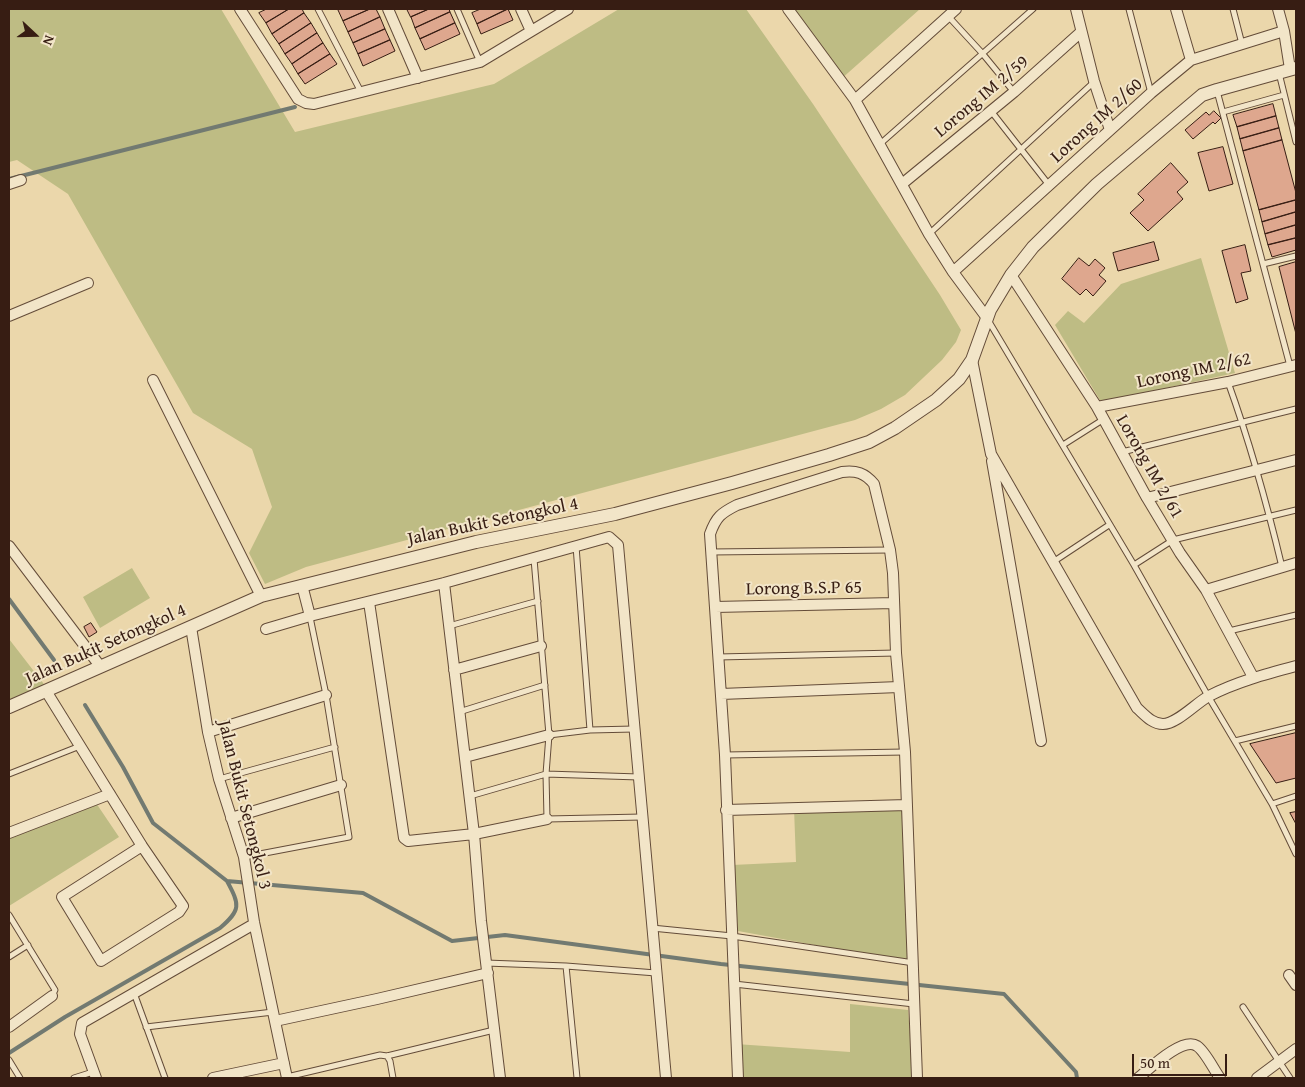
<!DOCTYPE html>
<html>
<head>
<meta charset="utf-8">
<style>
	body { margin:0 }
	#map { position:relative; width:1305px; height:1087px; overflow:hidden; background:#ebd7ab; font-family:"Gentium Book Plus",serif }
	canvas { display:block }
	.frame { position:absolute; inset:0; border:10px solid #371d13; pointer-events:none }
	.north { position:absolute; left:10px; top:10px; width:50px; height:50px; -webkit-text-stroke:4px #f2e5c8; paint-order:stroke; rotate:111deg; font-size:14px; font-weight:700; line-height:20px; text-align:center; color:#371d13 }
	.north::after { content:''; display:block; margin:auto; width:18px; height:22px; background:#371d13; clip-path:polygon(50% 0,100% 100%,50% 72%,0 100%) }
	.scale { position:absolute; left:1132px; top:1054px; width:95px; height:22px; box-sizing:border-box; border:2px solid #371d13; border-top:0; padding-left:6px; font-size:15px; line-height:18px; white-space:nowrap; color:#371d13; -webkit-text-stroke:4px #f2e5c8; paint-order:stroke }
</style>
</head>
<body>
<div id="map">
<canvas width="1305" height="1087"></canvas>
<div class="frame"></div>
<div class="north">N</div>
<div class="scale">50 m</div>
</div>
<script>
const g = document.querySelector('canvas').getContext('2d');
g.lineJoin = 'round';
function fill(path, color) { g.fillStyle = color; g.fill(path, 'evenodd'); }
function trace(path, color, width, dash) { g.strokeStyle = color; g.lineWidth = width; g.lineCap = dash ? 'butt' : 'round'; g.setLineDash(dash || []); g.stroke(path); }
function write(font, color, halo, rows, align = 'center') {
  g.font = font + ' "Gentium Book Plus",serif'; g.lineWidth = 4; g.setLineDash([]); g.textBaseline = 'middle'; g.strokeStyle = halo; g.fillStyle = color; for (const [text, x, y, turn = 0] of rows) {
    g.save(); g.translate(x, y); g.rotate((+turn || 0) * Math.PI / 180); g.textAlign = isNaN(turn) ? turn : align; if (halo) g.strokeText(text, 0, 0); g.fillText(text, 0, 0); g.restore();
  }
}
fill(new Path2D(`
	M9,9H221L295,132L494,84L619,9H746L813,104L940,295L961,330L956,342L942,360L905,395L881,409L855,420L306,567L265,584L249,553L272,507L252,449L193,413L68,194L17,160L9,162Z
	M792,9H920L840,80Z
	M1201,258L1235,373L1101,402L1055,325L1068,311L1084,323L1121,284Z
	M132,568L150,598L100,628L83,597Z
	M9,639L50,692L9,709Z
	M96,803L119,837L9,906V837Z
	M907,805L914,963L738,931L732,865L796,862L794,808Z
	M850,1004L908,1010L914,1078H738L736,1044L850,1052Z`), '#bebc84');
trace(new Path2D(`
	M9,179L295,107
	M9,599L54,660
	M85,705L123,767L153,823L227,881L363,893L452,941L505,935L721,964L1004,994L1076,1072L1077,1078
	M9,1053L65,1017L220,928C241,910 240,905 227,881`), '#727a71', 4);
const building = new Path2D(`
	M267,9H289L266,23L259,13Z
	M289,9H302L304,13L272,34L266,23Z
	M340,9H370L343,21L338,10Z
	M370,9H376L380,17L348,32L343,21Z
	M407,9H429L411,17Z
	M429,9H449L450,12L415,28L411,17Z
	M481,9H508L477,24L472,13Z
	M508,9L513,20L481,34L477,24Z
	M450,12L455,23L420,39L415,28Z
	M304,13L311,23L279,44L272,34Z
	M380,17L385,29L353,43L348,32Z
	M311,23L317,33L285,54L279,44Z
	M455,23L460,34L425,50L420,39Z
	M385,29L390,40L358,54L353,43Z
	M317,33L323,43L292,64L285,54Z
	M390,40L395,51L363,66L358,54Z
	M323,43L330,54L298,74L292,64Z
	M330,54L337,64L305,84L298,74Z
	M1273,104L1276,116L1237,127L1233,115Z
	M1214,111L1221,118L1215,124L1213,122L1193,139L1185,130L1206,112L1209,115Z
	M1276,116L1279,128L1240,139L1237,127Z
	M1279,128L1282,140L1243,151L1240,139Z
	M1282,140L1296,193V200L1259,210L1243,151Z
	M1223,147L1233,184L1209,191L1198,153Z
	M1171,163L1188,182L1177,192L1183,199L1148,231L1130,213L1144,200L1138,194Z
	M1296,200V212L1262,222L1259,210Z
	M1296,212V225L1265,234L1262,222Z
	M1296,225V238L1268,245L1265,234Z
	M1296,238V250L1272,257L1268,245Z
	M1154,242L1159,260L1118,271L1113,253Z
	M1245,245L1251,271L1241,273L1248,299L1236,303L1222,251Z
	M1079,258L1089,266L1095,259L1105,268L1099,275L1106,281L1093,296L1086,289L1080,295L1062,279Z
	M1296,262V334L1279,267Z
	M91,623L97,632L89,637L84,627Z
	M1296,733V778L1276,783L1250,744Z
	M1296,812V824L1290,813Z`);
fill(building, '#dea78e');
trace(building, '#371d13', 1);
const service = new Path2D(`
	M318,9L361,92
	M457,9L480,62
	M1129,9L1151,93
	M1233,9L1242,44
	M948,16L982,53L1014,92
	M1279,73L1296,142
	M1217,91L1290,366
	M991,111L1049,185
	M1223,112L1284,95
	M880,144L1033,9
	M929,234L1094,82
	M1263,264L1296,256
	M988,320L1134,565L1208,696L1272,804L1296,854
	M1228,382C1250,443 1267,504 1282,567
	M1063,445L1104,419
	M1122,452L1296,409
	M576,546L590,730
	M711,552L890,550
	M534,559L549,735L546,774L547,819L642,817
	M1053,562L1109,525
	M1134,565L1173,540L1296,510
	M449,626L538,601
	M1229,631L1296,615
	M718,657L896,653
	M459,712L545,685
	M549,735L590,730L634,729
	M1235,741L1296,726
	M725,755L905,752
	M9,774L80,746
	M219,779L335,747
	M470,796L546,774L639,777
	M1272,804L1296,796
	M244,857L349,837L326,695L310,617
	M9,915L55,990L52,996
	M652,928L732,936L914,963
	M9,957L28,945
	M486,963L566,966L656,973
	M566,966L577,1078
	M734,984L914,1004
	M134,993L165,1078
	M1243,1007L1290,1078
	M146,1027L273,1012
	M387,1056L390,1061L393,1078
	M9,1060L20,1078
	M287,1077L380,1055L387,1056L494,1030
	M74,1078L93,1072`);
const minor = new Path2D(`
	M240,9L298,99L306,103L314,104L480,62L568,9
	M388,9L418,78
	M521,9L531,31
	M788,9L855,100L929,234L953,272L987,318
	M1076,9L1094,81L1110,130
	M1176,9L1191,60
	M1278,9L1284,31L1290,69
	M855,100L956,9
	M9,184L21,180
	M902,184L1014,92L1081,32
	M953,272L1151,93L1191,60L1284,31
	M1011,275L1097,407L1147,498L1180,553L1206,590L1253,677
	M9,316L88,283
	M972,360L991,454L1137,708C1145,715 1152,724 1163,724C1177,724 1196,703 1209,696C1236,682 1266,674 1296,666
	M153,380L261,596
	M1097,407L1228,382L1296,365
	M992,461L1041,741
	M1147,498L1296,460
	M9,546L100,666
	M444,583L474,834L481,921L500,1078
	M302,585L310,616
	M1206,590L1296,563
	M369,602L404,838L408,841L474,834L547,819
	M715,607L894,603
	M191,627L208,732L219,779L244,857L254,922L287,1078
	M266,629L310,616L444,583L609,537L618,545L666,1078
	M454,670L541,646
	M46,691L142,846L183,906L179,912L101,961L62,897L142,846
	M721,694L899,687
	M208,732L326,695
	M465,757L549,735
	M726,810L907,805
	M231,818L341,785
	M9,833L110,794
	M1289,975L1296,985
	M275,1021L377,999L488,973
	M9,1027L52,996
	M96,1078L80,1034L82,1023L254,924
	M213,1078L284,1063
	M738,1078L725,755L710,534C716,517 721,513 737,505L842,472C856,470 865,473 874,484L890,550L893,573L896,653L905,752L917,1078
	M1138,1078C1149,1069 1183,1036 1197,1046C1205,1051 1214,1070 1220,1078
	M1257,1078L1296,1049`);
const tertiary = new Path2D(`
	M9,707L261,596L476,542L615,514L732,483L829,455L869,442L895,428L936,400L959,379L972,360L990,310L1011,275L1033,247L1097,184L1202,95L1217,90L1296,68`);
trace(service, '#644c39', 7);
trace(minor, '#644c39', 12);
trace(tertiary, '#644c39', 14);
trace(service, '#f2e5c8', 5);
trace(minor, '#f2e5c8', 10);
trace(tertiary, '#f2e5c8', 12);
write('18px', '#371d13', '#f2e5c8', [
	["Lorong IM 2/59",982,97,-40],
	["Lorong IM 2/60",1097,121,-42],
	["Lorong IM 2/62",1194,371,-12],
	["Lorong IM 2/61",1149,467,60],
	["Jalan Bukit Setongkol 4",493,522,-12],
	["Lorong B.S.P 65",804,589,-1],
	["Jalan Bukit Setongkol 4",106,645,-24],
	["Jalan Bukit Setongkol 3",244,805,76]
]);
</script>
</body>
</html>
